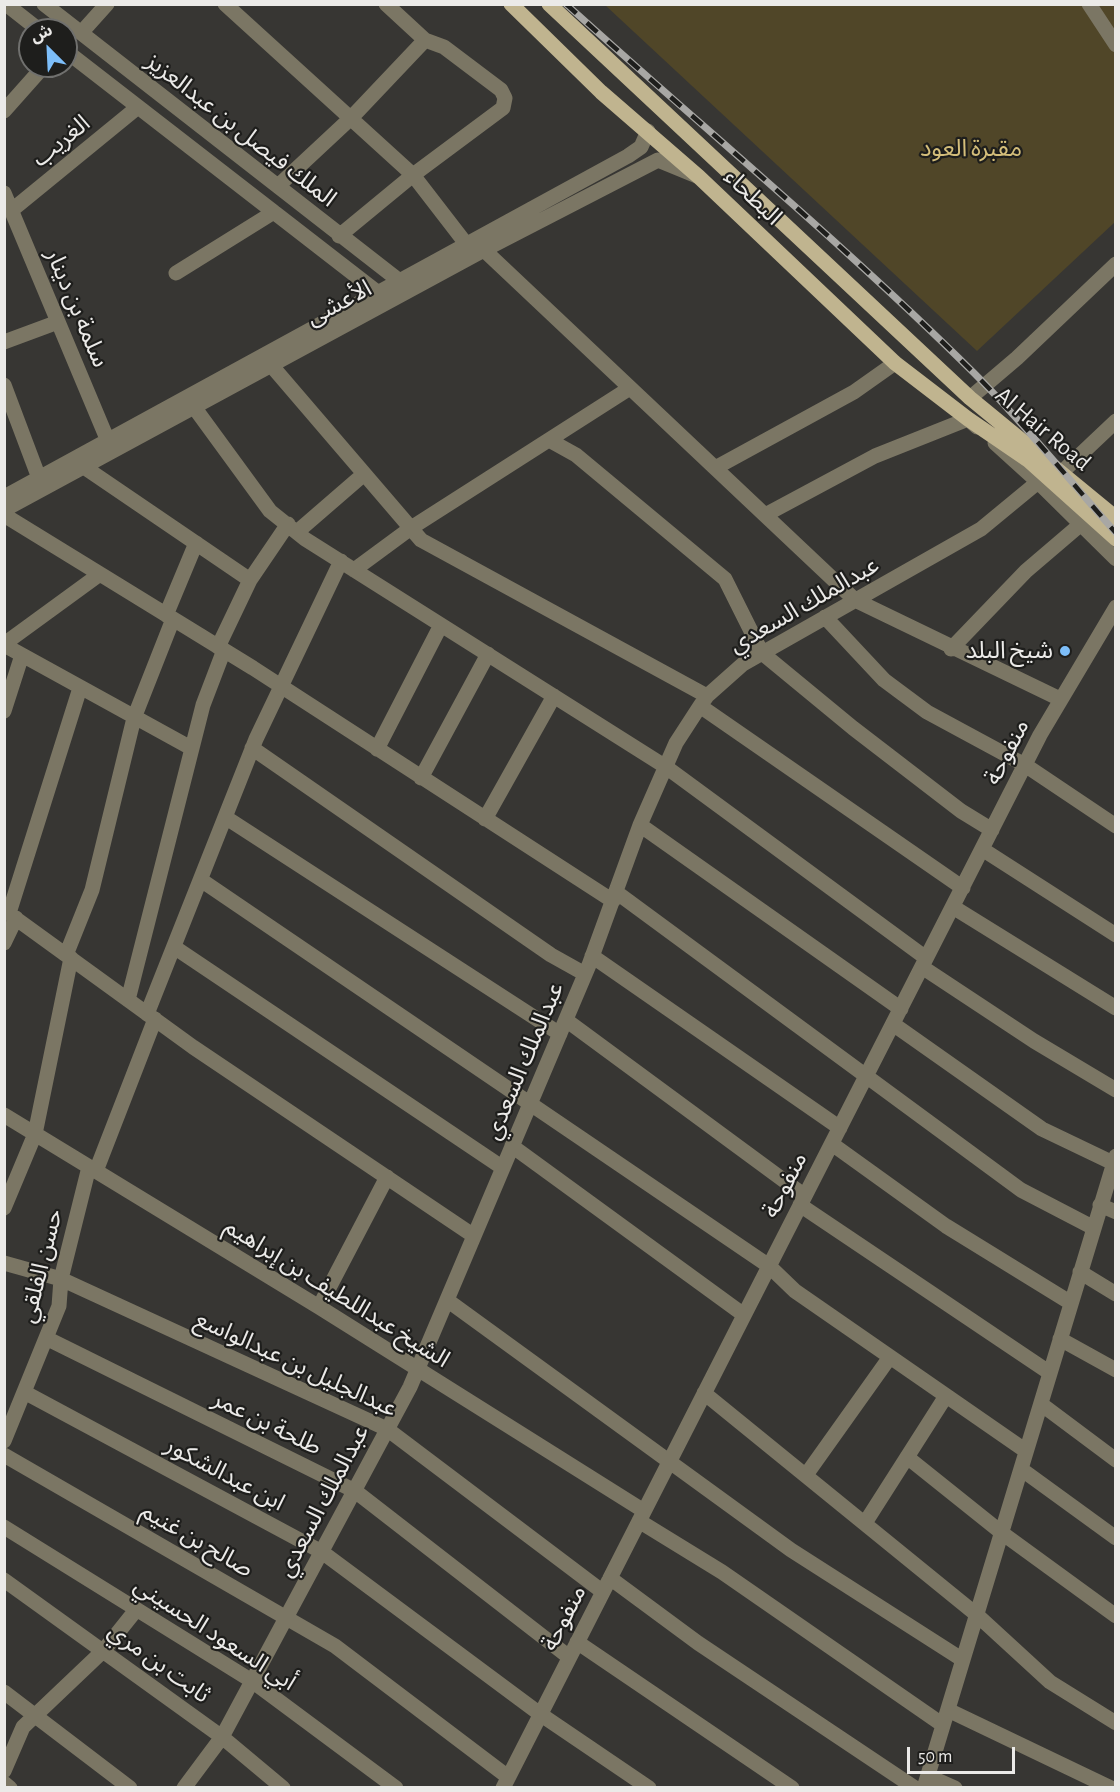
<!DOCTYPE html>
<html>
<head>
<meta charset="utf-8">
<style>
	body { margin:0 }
	#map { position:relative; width:1120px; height:1792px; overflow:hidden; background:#373633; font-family:"Alegreya Sans","Noto Sans Arabic",sans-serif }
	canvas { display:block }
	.frame { position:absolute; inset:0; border:6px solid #ebeae8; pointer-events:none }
	.north { position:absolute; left:18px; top:18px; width:60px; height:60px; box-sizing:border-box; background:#1e1e1c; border:2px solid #70706e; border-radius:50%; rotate:336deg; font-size:16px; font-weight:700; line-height:24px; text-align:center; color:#ebeae8 }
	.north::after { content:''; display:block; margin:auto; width:21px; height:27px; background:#7dbef9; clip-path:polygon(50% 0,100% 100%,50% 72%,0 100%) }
	.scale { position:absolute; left:907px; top:1747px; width:108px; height:27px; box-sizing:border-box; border:3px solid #ebeae8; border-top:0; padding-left:8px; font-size:18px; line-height:21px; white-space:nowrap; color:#ebeae8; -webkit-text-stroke:4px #1e1e1c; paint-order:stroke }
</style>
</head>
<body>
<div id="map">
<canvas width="1120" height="1792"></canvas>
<div class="frame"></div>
<div class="north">ش</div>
<div class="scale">50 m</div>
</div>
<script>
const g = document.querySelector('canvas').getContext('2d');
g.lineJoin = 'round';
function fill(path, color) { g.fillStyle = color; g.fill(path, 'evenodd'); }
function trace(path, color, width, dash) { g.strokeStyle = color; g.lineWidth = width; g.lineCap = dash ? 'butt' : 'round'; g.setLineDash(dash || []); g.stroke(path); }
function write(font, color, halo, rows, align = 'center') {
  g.font = font + ' "Alegreya Sans","Noto Sans Arabic",sans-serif'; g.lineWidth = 4.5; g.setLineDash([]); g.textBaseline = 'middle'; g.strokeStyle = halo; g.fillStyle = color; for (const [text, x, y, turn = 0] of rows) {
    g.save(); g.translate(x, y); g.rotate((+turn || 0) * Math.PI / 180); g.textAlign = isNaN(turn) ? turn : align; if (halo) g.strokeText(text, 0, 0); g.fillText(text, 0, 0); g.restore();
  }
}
fill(new Path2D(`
	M605,5H1115V222L977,351Z`), '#504628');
trace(new Path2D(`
	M6,4L39,30
	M44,4L406,286
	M225,4L413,175L467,245
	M1089,4L1116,45
	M81,33L107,4
	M66,51L386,299
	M4,111L44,66
	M278,186L352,117L425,40
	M4,193L108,441
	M12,210L138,107
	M339,236L413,175L503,108L505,98L501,90L444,47L425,40L386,4
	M484,250L855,600L1060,699
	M176,273L274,212
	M4,342L58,322
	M271,365L421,540L707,696
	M4,385L39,478
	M970,398L1017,358L1116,264
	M194,407L270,511L305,539L666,767L926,958
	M549,440L576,455L725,579L762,653L853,728L961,811L992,830
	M995,443L1038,482L1116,559
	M84,467L250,580
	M715,468L854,392L895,363
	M1061,473L1116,421
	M4,497L628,156L641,147L648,131
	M4,510L484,250L658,160L697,176
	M4,515L253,668L613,901
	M765,515L875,456L968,419L977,427
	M297,532L364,474
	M354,570L411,528L630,388
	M166,615L196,543
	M825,617L884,680L927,712L1025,765L1116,826
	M4,644L100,574
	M4,645L191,748
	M218,647L250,580L288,524
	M951,649L1026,571L1081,524
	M700,706L963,888
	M4,711L22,655
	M252,748L551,955L585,974
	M377,749L441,625
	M421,778L488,654
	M225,817L560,1034
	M485,819L554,696
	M640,825L901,1009
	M982,849L1116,935
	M201,880L769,1266L795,1291L1026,1451
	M616,892L1021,1190L1094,1228
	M953,907L1116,1008
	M4,910L193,1047L474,1236
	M9,913L80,688
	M4,943L16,918
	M174,947L503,1168
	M66,955L92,890L134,718L173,619
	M592,956L840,1128
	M922,967L1034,1041L1116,1090
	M128,1000L203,705L224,650
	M147,1014L256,739L341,561
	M566,1020L805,1196
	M893,1024L1042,1129L1113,1163
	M4,1115L319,1307L644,1511
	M832,1144L946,1226L1071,1303
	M512,1146L744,1315
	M96,1171L155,1019
	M800,1205L1050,1373
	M1100,1205L1116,1212
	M4,1208L35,1134L71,958
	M4,1263L61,1279L387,1429L603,1592
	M1080,1272L1116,1294
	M447,1300L791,1550L963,1660
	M319,1307L387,1177
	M46,1338L355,1491L569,1657
	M1060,1339L1116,1370
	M24,1392L322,1552L540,1714L649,1788
	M704,1393L977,1615L1050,1682L1116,1723
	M1041,1404L1116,1460
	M4,1441L59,1306L61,1279L89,1167
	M4,1455L335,1646L508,1777
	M907,1457L1002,1533L1116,1616
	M1021,1469L1116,1538
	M806,1475L890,1357
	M639,1521L722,1572L943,1725
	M865,1523L946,1396
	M4,1527L252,1681L396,1788
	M610,1578L698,1643L915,1788
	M4,1580L222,1737L283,1788
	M577,1642L792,1788
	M4,1692L130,1788
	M948,1710L1111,1788
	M4,1771L23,1727L104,1650L136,1610
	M928,1776L955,1788
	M4,1783L10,1788
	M184,1788L222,1737L410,1387L589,965L640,825L676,743L700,706L707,696L743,664L981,529L1038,482
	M503,1788L1040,735L1116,607
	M924,1788L1116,1156`), '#7b7664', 15);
trace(new Path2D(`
	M511,4L601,92L699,177L895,363L968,419L1028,460L1116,539
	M549,4L970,398L1116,518`), '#c0b48f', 15);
const rail = new Path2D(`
	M566,4C702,127 844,244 974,373C1024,423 1069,480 1116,533`);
trace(rail, '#a8a7a4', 7);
trace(rail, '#1e1e1c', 4.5, [14]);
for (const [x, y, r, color] of [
	[1065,651,6,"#7dbef9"]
]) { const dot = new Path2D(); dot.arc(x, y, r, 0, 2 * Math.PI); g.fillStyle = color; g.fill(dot); trace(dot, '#1e1e1c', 2); }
write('24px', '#ebeae8', '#1e1e1c', [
	["الملك فيصل بن عبدالعزيز",241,130,38],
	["الغريب",61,141,-39],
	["البطحاء",753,197,44],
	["الأعشى",339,303,-28],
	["سلمة بن دينار",77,308,67],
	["Al Hair Road",1043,429,40],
	["عبدالملك السعدي",804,605,-30],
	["منفوحة",1007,752,-63],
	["عبدالملك السعدي",524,1061,-67],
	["منفوحة",785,1185,-63],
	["حسن الفلقي",41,1266,-76],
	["الشيخ عبداللطيف بن إبراهيم",337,1293,32],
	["عبدالجليل بن عبدالواسع",296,1364,25],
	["طلحة بن عمر",267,1423,26],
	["ابن عبدالشكور",225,1474,28],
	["عبدالملك السعدي",323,1501,-62],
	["صالح بن غنيم",197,1540,30],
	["منفوحة",564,1618,-63],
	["أبي السعود الحسيني",215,1634,33],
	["ثابت بن مري",159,1663,36]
]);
write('24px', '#d4be7a', '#1e1e1c', [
	["مقبرة العود",971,149]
]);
write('24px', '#ebeae8', '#1e1e1c', [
	["شيخ البلد",1053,651]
], 'right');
</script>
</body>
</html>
